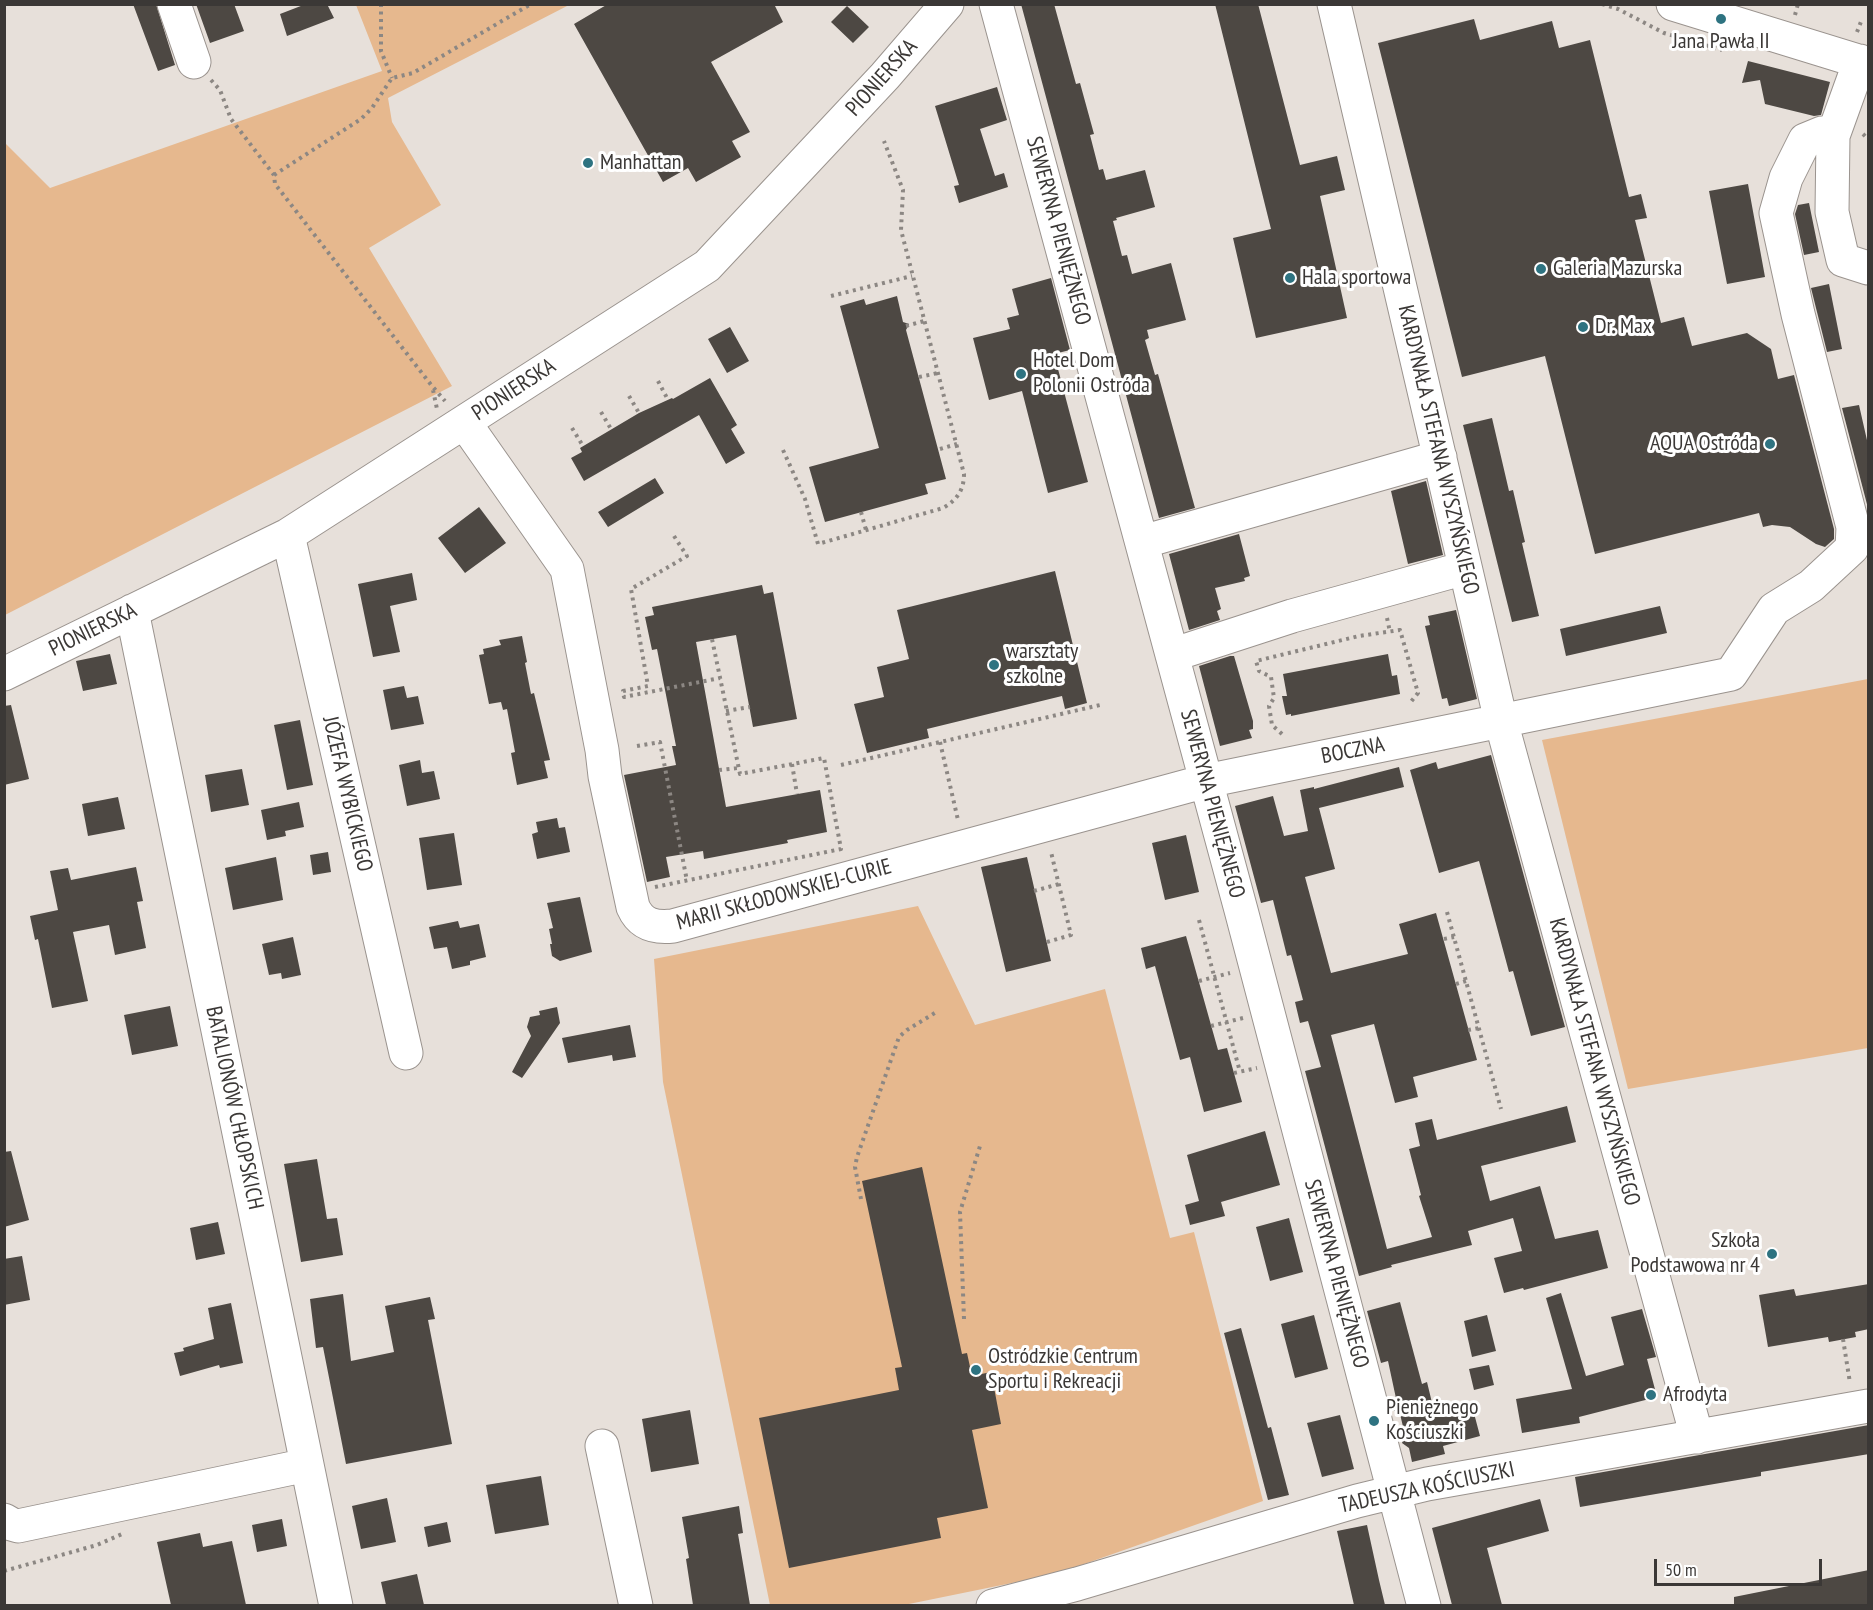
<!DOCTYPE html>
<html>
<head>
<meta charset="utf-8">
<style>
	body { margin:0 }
	#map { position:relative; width:1873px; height:1610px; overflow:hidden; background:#e7e0da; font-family:"PT Sans Narrow",sans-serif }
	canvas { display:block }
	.frame { position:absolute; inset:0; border:6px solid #3b3836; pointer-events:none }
	.scale { position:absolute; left:1654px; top:1559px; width:168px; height:27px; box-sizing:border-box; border:3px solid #3b3836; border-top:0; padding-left:8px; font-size:18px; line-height:21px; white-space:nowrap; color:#3b3836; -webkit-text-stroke:4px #fff; paint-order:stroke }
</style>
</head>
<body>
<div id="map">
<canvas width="1873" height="1610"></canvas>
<div class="frame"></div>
<div class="scale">50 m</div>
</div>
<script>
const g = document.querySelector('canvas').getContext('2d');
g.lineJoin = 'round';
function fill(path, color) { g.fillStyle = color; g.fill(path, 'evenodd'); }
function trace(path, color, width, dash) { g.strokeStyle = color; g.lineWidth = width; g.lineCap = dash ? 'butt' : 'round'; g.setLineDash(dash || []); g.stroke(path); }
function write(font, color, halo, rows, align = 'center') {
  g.font = font + ' "PT Sans Narrow",sans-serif'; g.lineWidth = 6; g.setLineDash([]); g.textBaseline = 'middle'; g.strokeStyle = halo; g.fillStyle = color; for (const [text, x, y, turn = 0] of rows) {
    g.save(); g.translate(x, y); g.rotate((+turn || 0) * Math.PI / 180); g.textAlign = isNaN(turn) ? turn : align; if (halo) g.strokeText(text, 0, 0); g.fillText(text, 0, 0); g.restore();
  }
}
fill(new Path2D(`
	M356,5H569L388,98L392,122L441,205L369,248L452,386L5,615V143L50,188L382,71Z
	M1868,679V1048L1628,1089L1542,740Z
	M918,906L975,1025L1105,989L1170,1238L1194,1232L1263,1501L1056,1574L904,1605H770L663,1082L654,959Z`), '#e6b88e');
fill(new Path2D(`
	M133,4H156L175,65L158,71Z
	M196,4H234L244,31L210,43Z
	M306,4H327L334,18L287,36L280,14Z
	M608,4H774L783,22L711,62L750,132L732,141L741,157L696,182L688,168L663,182L574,24Z
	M1021,4H1054L1076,84L1080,83L1094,134L1090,135L1099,170L1103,169L1106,180L1145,170L1155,207L1116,218L1117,220L1113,221L1122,256L1127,255L1132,274L1171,263L1186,320L1147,330L1149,338L1145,340L1155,375L1158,374L1195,508L1159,518Z
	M1215,4H1258L1300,165L1337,156L1345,190L1320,196L1347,318L1256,338L1233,238L1271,229Z
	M847,6L869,27L853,43L831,22Z
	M1474,19L1480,40L1552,21L1559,48L1590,40L1629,197L1641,194L1647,218L1635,220L1661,323L1684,317L1692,346L1747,333L1771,349L1778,379L1794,375L1834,529V539L1825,547L1816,544L1790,527L1772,525L1763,527L1759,513L1595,554L1545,356L1462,377L1378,43Z
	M1748,61L1830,82L1821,115L1814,116L1765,104L1760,80L1742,83Z
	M997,87L1007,120L980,129L995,176L1004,173L1008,187L959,203L954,186L959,185L935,106Z
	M1748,184L1765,277L1727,284L1709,191Z
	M1809,203L1819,252L1804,255L1795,214L1798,205Z
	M1051,278L1070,350L1054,354L1088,482L1048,493L1022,391L989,400L973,338L1010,329L1007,318L1019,315L1012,289Z
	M1829,284L1842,349L1827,352L1811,288Z
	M897,296L903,322L909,324L906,330L946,479L925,484L928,494L825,522L809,467L879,448L840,306L864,299L866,305Z
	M730,327L749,361L727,373L708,339Z
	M710,378L737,425L731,429L745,453L726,464L699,415L584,481L571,458L582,452L580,448L639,413L672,398L673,399Z
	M1859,405L1869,449V512L1842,408Z
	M1492,418L1509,491L1513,490L1525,542L1522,543L1539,616L1512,622L1463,425Z
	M655,478L664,493L608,527L598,512Z
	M1426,481L1443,555L1408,564L1391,491Z
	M479,507L506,543L465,573L438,538Z
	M1239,534L1250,576L1244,578L1245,581L1215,588L1221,609L1217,611L1220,620L1189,630L1169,554Z
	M1055,571L1087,703L1065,709L1062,696L927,729L929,738L867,753L854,704L884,697L877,667L909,659L897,610Z
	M412,573L417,600L390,606L400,652L373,657L358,584Z
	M762,585L764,594L773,592L797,719L753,727L736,635L696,642L726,807L820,790L827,832L787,840L788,843L704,859L703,851L666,857L670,877L647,882L624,775L676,765L672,746H676L657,649L652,650L645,617L654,615L652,607Z
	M1660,606L1667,633L1566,656L1560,629Z
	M1456,610L1477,699L1449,706L1447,698L1442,699L1425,626L1430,625L1428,616Z
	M522,636L527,662L525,663L531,694L534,693L550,760L544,761L548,778L517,785L511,753L515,752L507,709L503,710L501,702L489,704L479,655L484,654L483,649L501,645L499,640Z
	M110,654L117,684L83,691L76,661Z
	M1388,654L1392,676L1397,675L1400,694L1291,716V714L1286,715L1282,696H1287L1283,674Z
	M1230,656H1234L1253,721V729L1249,730L1252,738L1220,746L1199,666Z
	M404,686L407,698L418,696L424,724L391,730L383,690Z
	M11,705L29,779L4,785V706Z
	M300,720L313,785L287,790L274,725Z
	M1491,755L1565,1027L1531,1036L1513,971L1509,972L1479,861L1439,873L1410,770L1436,762L1438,769Z
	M420,760L422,773L434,771L440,799L407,806L399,765Z
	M1399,767L1404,787L1319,808L1335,869L1305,877L1331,973L1408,954L1399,924L1436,913L1477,1060L1413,1077L1418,1097L1395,1103L1374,1024L1331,1035L1387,1249L1432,1237L1419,1196L1421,1195L1409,1149L1420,1146L1415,1123L1432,1119L1437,1140L1567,1106L1576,1142L1481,1166L1490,1201L1540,1186L1555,1239L1598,1230L1608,1268L1524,1290L1523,1288L1504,1293L1494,1258L1522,1251L1513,1218L1468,1231L1472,1245L1391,1265L1392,1267L1359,1276L1305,1071L1321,1067L1308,1021L1300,1023L1295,1002L1303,1000L1291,955L1287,956L1273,900L1261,903L1235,806L1273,796L1284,836L1308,831L1300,790L1314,787V789Z
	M242,769L249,805L211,812L205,775Z
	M118,797L125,829L88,836L82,804Z
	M299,802L304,827L285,831L286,836L267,840L261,810Z
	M557,818L559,828L565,827L570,852L537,859L532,834L538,832L536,822Z
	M454,833L462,885L427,890L419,838Z
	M1186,835L1199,892L1165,900L1152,843Z
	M328,852L331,872L313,875L310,855Z
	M276,857L283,900L233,910L225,868Z
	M1027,857L1051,961L1006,972L981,867Z
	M136,867L143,901L137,902L146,948L115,955L109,925L73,932L88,1001L52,1008L38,939L35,940L30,916L58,910L50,871L68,868L71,880Z
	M580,897L592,952L560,961L552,956L550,944H552L549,929L553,928L547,903Z
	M458,921L460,928L479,924L486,957L470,961V965L452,969L447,947L434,949L429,927Z
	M1186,936L1218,1050L1227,1048L1242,1102L1204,1112L1190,1057L1180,1060L1155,966L1146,969L1141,948Z
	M293,937L301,975L282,979L281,973L269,975L262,944Z
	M170,1006L178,1046L132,1055L124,1015Z
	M557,1007L560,1023L522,1078L512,1072L531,1036L527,1027L530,1017L540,1015L539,1011Z
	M630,1025L636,1057L613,1061L612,1055L568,1063L562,1038Z
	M1265,1131L1280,1185L1221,1202L1225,1216L1190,1225L1185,1205L1199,1201L1187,1155Z
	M11,1151L29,1220L4,1227V1152Z
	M317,1159L327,1219L337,1218L343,1255L301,1262L284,1164Z
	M922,1167L962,1354L967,1353L972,1376L991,1372L1001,1424L972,1430L988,1508L937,1518L941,1538L789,1568L759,1418L899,1390L895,1368L902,1367L862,1181Z
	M1289,1218L1303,1272L1270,1281L1256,1227Z
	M218,1222L225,1254L196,1260L190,1228Z
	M22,1256L30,1300L4,1305V1259Z
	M1869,1284V1329L1855,1332L1856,1337L1829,1342L1828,1337L1768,1347L1759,1295L1794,1289L1796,1296Z
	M1561,1293L1586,1376L1624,1365L1611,1317L1642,1309L1656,1357L1647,1359L1657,1397L1579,1417L1580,1423L1522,1433L1516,1399L1572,1389L1546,1298Z
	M343,1294L351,1361L394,1352L385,1306L430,1297L435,1319L428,1320L452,1444L346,1464L323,1347L316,1348L310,1299Z
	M1400,1302L1422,1384L1427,1382L1434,1411L1471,1402L1480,1436L1443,1446L1445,1454L1412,1462L1409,1448L1402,1443L1405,1435L1400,1414L1393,1410L1397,1403L1388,1361L1381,1363L1367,1311Z
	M231,1303L243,1363L220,1368L219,1365L180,1376L174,1353L184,1351L183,1348L214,1339L208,1308Z
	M1314,1315L1328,1369L1295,1378L1281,1324Z
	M1487,1315L1496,1351L1472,1357L1464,1321Z
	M1241,1328L1268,1428L1271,1427L1289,1495L1268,1500L1224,1333Z
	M1489,1365L1494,1385L1474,1390L1469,1369Z
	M690,1410L699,1464L651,1472L642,1419Z
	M1340,1415L1354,1469L1322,1477L1307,1423Z
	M1869,1425V1454L1761,1472V1476L1580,1507L1575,1477Z
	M541,1476L549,1525L495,1534L486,1485Z
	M387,1498L396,1542L361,1549L352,1506Z
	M1540,1499L1549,1531L1487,1548L1502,1605H1452L1432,1528Z
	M739,1506L743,1533L738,1534L750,1605H693L686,1559L689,1558L682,1517Z
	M282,1519L287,1546L257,1552L252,1525Z
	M447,1522L451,1542L428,1547L424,1527Z
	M1367,1525L1379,1580L1385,1605H1354L1337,1531Z
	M200,1533L203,1547L232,1541L246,1605H171L157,1542Z
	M1869,1570V1605H1734V1597Z
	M417,1574L424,1605H386L381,1582Z`), '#4d4843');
const minor = new Path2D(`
	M174,4L194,62
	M996,4L1241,910L1424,1606
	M1334,4L1501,721L1697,1437
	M1673,4L1868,64
	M1860,61L1833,136L1832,212L1843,260L1868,268
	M464,422L567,569L602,750L605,776L633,907C641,925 655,928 673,926L1206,781L1731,674L1774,609L1811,586L1852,548L1853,527L1798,314L1776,213L1786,178L1805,140L1822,133L1833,136
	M288,535L406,1053
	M1142,542L1440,457
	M132,611L336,1606
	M1172,655L1292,616L1465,568
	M4,674L288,535L707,266L885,76L947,4
	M602,1446L636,1606
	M4,1520L11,1524L18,1526L307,1465
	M993,1606L1077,1584L1357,1501L1427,1484L1868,1406`);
trace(minor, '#9a938e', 35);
trace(new Path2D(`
	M381,4V51L392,78
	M1602,4L1618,9L1664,33L1722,50
	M1795,15L1798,4
	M1857,32L1862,19
	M211,80L220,90L231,119L274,175L275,184L432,386L445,401
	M1863,134L1868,139
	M274,175L361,119L372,108L392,78L413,73L531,4
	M831,296L912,276
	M906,326L924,321
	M919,377L938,373
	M658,381L667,398
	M433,390L437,409
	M629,396L639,413
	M601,412L611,429
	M572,428L583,446
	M940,449L957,444
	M783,450L805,499L818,544L943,508C957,500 964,490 964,474L901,230L903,190L884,141
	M861,512L866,530
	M674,536L687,556L631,589L648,686L623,691L624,697L720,678
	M1387,618L1390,632
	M726,711L750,707
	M1282,734L1272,725L1269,706L1274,698L1271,677L1259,671L1256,661L1359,636L1400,630L1418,693L1410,703
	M940,742L958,820
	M637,746L660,742L687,881
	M792,764L797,794
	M841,765L1100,705
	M719,770L738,768
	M655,887L841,849L824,758L740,774L712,639
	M1034,891L1059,884
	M1447,912L1501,1109
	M1199,920L1240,1072
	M1444,939L1454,937
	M1047,942L1071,935L1051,852
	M1199,981L1230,973
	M1456,984L1466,981
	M1211,1026L1243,1018
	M1468,1030L1479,1028
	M1234,1073L1257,1068
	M861,1199L855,1167L857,1157L899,1037L907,1030L938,1011
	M964,1319L960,1212L980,1146
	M1843,1339L1850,1383
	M4,1571L97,1545L122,1534`), '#8c8783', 4, [3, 4.5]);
trace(minor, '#fff', 33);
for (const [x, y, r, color] of [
	[1721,19,6,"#2e7381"],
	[588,163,6,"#2e7381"],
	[1541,269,6,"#2e7381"],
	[1290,278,6,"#2e7381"],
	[1583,327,6,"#2e7381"],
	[1021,374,6,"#2e7381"],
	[1770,444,6,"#2e7381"],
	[994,665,6,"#2e7381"],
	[1772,1254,6,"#2e7381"],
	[976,1370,6,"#2e7381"],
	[1651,1395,6,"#2e7381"],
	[1374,1421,6,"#2e7381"]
]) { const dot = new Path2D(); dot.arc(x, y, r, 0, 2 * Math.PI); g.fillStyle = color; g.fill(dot); trace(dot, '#fff', 2); }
write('22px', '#3b3836', '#fff', [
	["Jana Pawła II",1721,42,"center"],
	["Manhattan",600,163],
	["Galeria Mazurska",1553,269],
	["Hala sportowa",1302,278],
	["Dr. Max",1595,327],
	["Hotel Dom",1033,361],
	["Polonii Ostróda",1033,386],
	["AQUA Ostróda",1758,444,"right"],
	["warsztaty",1006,652],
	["szkolne",1006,677],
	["Szkoła",1760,1241,"right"],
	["Podstawowa nr 4",1760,1266,"right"],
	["Ostródzkie Centrum",988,1357],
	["Sportu i Rekreacji",988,1382],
	["Afrodyta",1663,1395],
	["Pieniężnego",1386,1408],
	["Kościuszki",1386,1433]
], 'left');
write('22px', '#3b3836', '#fff', [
	["PIONIERSKA",882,78,-48],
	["SEWERYNA PIENIĘŻNEGO",1058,231,75],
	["PIONIERSKA",514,390,-33],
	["KARDYNAŁA STEFANA WYSZYŃSKIEGO",1438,450,77],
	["PIONIERSKA",93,630,-26],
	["BOCZNA",1353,751,-11],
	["JÓZEFA WYBICKIEGO",347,794,77],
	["SEWERYNA PIENIĘŻNEGO",1212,804,75],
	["MARII SKŁODOWSKIEJ-CURIE",784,895,-15],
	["KARDYNAŁA STEFANA WYSZYŃSKIEGO",1594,1062,75],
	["BATALIONÓW CHŁOPSKICH",234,1108,78],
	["SEWERYNA PIENIĘŻNEGO",1336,1274,75],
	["TADEUSZA KOŚCIUSZKI",1427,1488,-12]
]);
</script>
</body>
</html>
